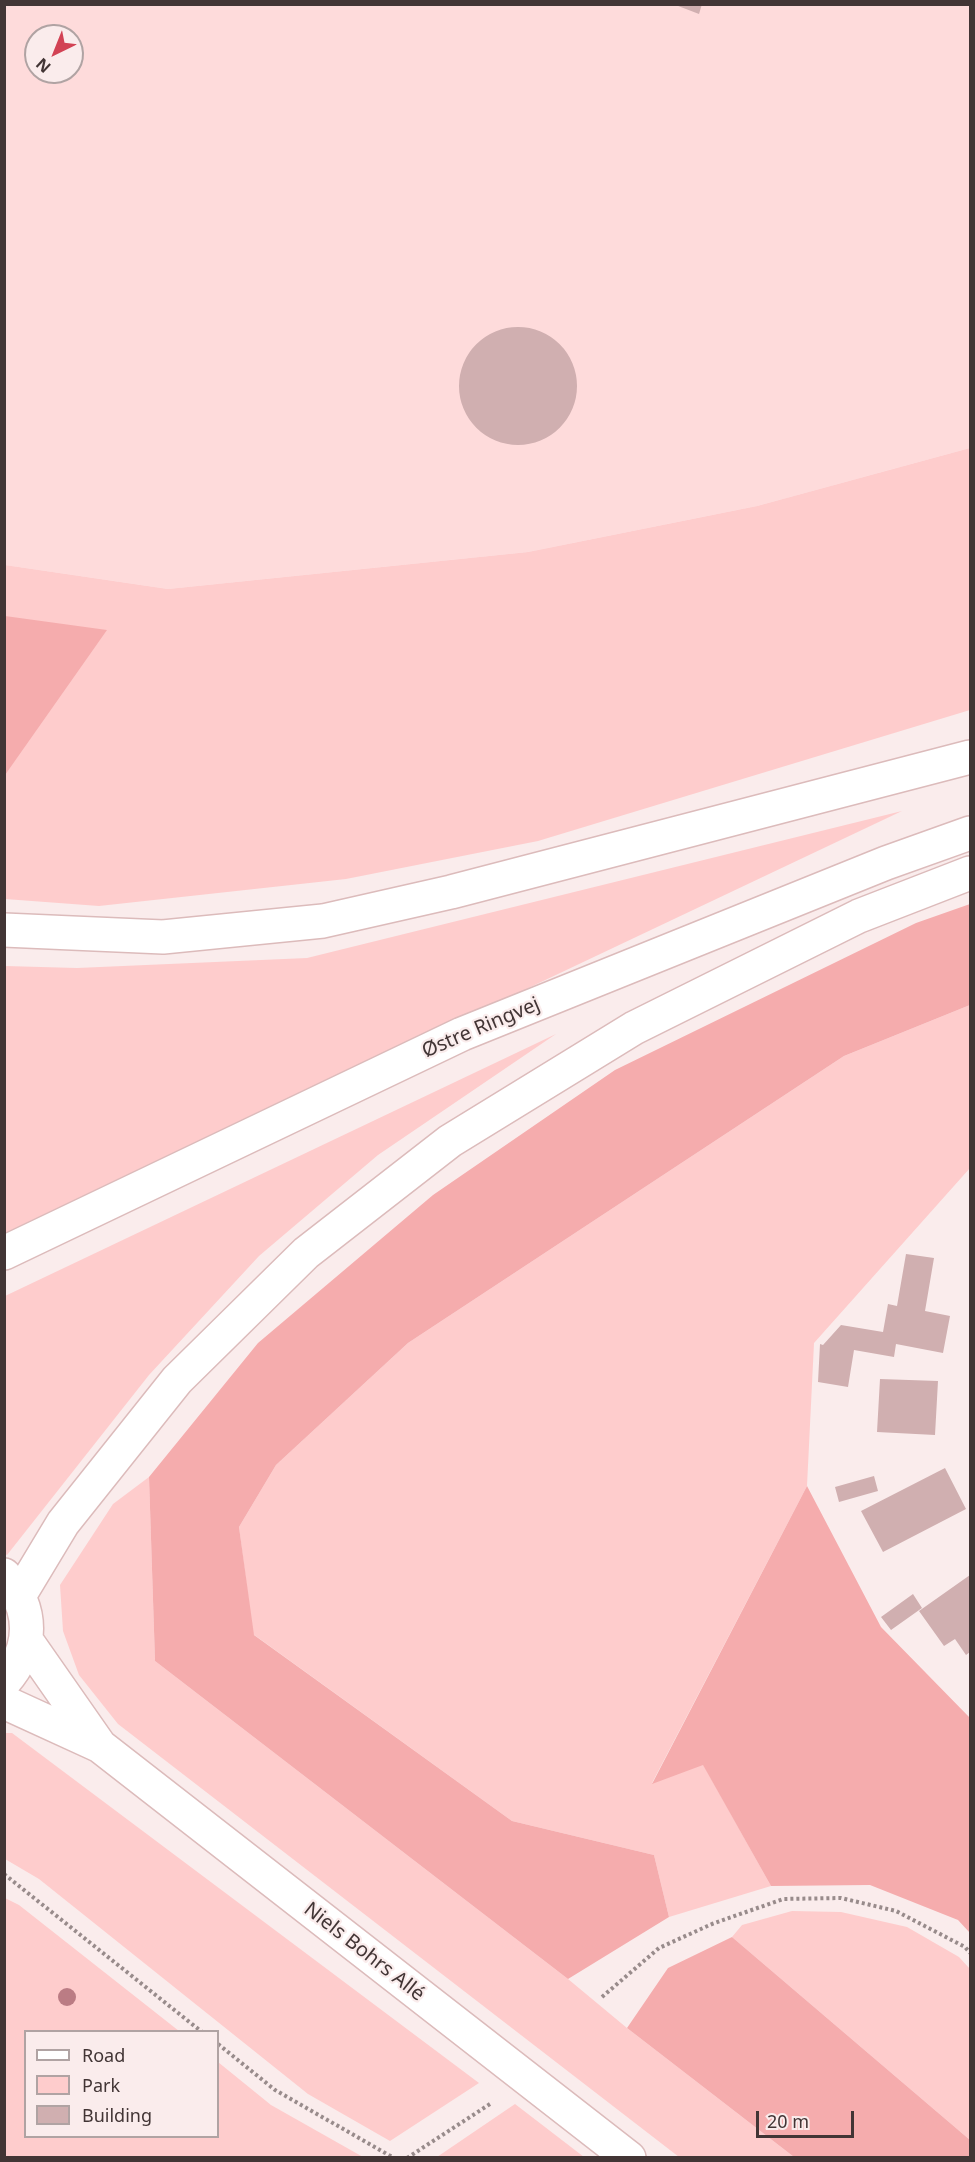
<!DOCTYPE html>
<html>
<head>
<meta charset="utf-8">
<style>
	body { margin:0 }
	#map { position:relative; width:975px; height:2162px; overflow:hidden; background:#faecec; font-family:"Noto Sans",sans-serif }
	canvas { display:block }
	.frame { position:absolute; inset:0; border:6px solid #423535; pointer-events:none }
	.legend { position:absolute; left:24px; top:2030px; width:195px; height:108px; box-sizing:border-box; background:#faecec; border:2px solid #b0a3a3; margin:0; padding:8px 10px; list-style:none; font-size:18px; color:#423535 }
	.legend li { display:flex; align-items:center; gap:12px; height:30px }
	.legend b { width:30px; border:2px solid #b0a3a3 }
	.north { position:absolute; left:24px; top:24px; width:60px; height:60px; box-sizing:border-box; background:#faecec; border:2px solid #b0a3a3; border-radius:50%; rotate:223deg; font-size:16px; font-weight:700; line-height:24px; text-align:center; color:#423535 }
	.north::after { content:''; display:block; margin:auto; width:21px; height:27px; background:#d24254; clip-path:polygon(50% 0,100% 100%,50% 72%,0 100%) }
	.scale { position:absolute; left:756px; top:2111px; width:98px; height:27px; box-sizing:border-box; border:3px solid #423535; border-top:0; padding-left:8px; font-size:18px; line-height:21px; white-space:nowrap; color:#423535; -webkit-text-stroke:4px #faecec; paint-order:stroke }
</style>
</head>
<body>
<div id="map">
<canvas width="975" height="2162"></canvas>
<div class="frame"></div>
<ul class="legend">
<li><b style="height:8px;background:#fff"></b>Road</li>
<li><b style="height:16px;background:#fecccc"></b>Park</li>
<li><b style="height:16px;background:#d0afb0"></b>Building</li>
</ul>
<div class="north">N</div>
<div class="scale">20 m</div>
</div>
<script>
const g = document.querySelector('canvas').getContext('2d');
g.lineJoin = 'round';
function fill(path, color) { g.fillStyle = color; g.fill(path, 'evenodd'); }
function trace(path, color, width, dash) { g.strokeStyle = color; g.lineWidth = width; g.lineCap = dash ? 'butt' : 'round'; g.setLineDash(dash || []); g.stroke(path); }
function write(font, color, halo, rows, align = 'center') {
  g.font = font + ' "Noto Sans",sans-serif'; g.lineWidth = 4.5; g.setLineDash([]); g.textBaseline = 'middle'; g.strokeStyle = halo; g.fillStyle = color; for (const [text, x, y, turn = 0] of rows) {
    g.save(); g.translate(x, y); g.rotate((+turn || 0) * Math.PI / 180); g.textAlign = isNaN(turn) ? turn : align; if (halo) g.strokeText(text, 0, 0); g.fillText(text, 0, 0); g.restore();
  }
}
fill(new Path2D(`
	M5,5H970V448L757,506L528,552L168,589L5,565ZM36,36H72V72H36Z`), '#fedbdb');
fill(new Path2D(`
	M970,448V710L538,841L346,879L99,906L5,899V565L168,589L528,552L757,506Z
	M902,811L5,1236V966L77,968L307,958Z
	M970,1005V1168L814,1343L807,1486L652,1783L703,1764L771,1886L669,1917L654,1855L512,1821L253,1634L239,1527L276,1465L408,1343L844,1056Z
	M556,1034L378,1155L259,1256L149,1375L7,1555L5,1554V1296Z
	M149,1477L155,1661L568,1979L627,2028L794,2157H679L118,1724L79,1675L63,1631L60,1585L113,1504Z
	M5,1733H12L479,2083L390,2141L308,2094L39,1879L5,1859Z
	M5,1898L19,1905L179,2031L26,2032V2136H218V2062L271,2105L363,2157H5Z
	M792,1911L841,1912L907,1927L959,1957L970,1969V2140L732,1937L742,1925Z
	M515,2104L584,2157H437Z`), '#fecccc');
fill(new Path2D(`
	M5,616L107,630L5,775L4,616Z
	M970,904V1005L844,1056L408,1343L276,1465L239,1527L254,1635L512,1821L654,1855L669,1917L568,1979L155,1661L149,1477L258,1343L433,1195L615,1070L916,923Z
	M807,1486L881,1627L970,1718V1933L958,1920L870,1885L771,1886L703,1765L652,1784Z
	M732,1937L970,2140V2157H794L627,2028L668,1968Z`), '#f5acad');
fill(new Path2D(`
	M673,4H702L699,14Z
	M459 386a59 59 0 1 1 118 0a59 59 0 1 1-118 0Z
	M906,1254L934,1258L925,1311L950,1316L943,1353L896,1344L894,1357L854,1350L848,1387L818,1382L820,1344L823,1345L841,1325L883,1332L888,1304L897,1306Z
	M880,1379L938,1381L935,1435L877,1432Z
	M945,1468L966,1509L883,1552L861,1511Z
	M874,1476L878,1491L839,1502L835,1487Z
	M970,1575V1652L966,1655L955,1639L944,1646L919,1611Z
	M913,1594L922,1608L891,1630L881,1617Z`), '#d0afb0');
const secondary = new Path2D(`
	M4,930L163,937L323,921L451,892L970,757
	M4,1253L462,1034L886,863L970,833
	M4,1575C34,1609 34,1648 4,1682
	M19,1596L63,1523L177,1380L306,1253L450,1141L634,1028L859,916L970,873
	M26,1640L100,1746
	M4,1702L100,1746L629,2158`);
trace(secondary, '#dcbbbb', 36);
trace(new Path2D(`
	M4,1874L202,2032
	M602,1997L659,1948L712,1924L783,1899L841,1898L896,1911L965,1947L970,1953
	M218,2044L275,2090L394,2158
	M407,2158L490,2104`), '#988b8b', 4, [3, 3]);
trace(secondary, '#fff', 33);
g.fillStyle = '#bb7c84';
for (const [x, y] of [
	[67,1997]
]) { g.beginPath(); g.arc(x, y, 9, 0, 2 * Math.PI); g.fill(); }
write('20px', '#423535', '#faecec', [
	["Østre Ringvej",481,1028,-23],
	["Niels Bohrs Allé",364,1952,38]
]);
</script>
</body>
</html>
